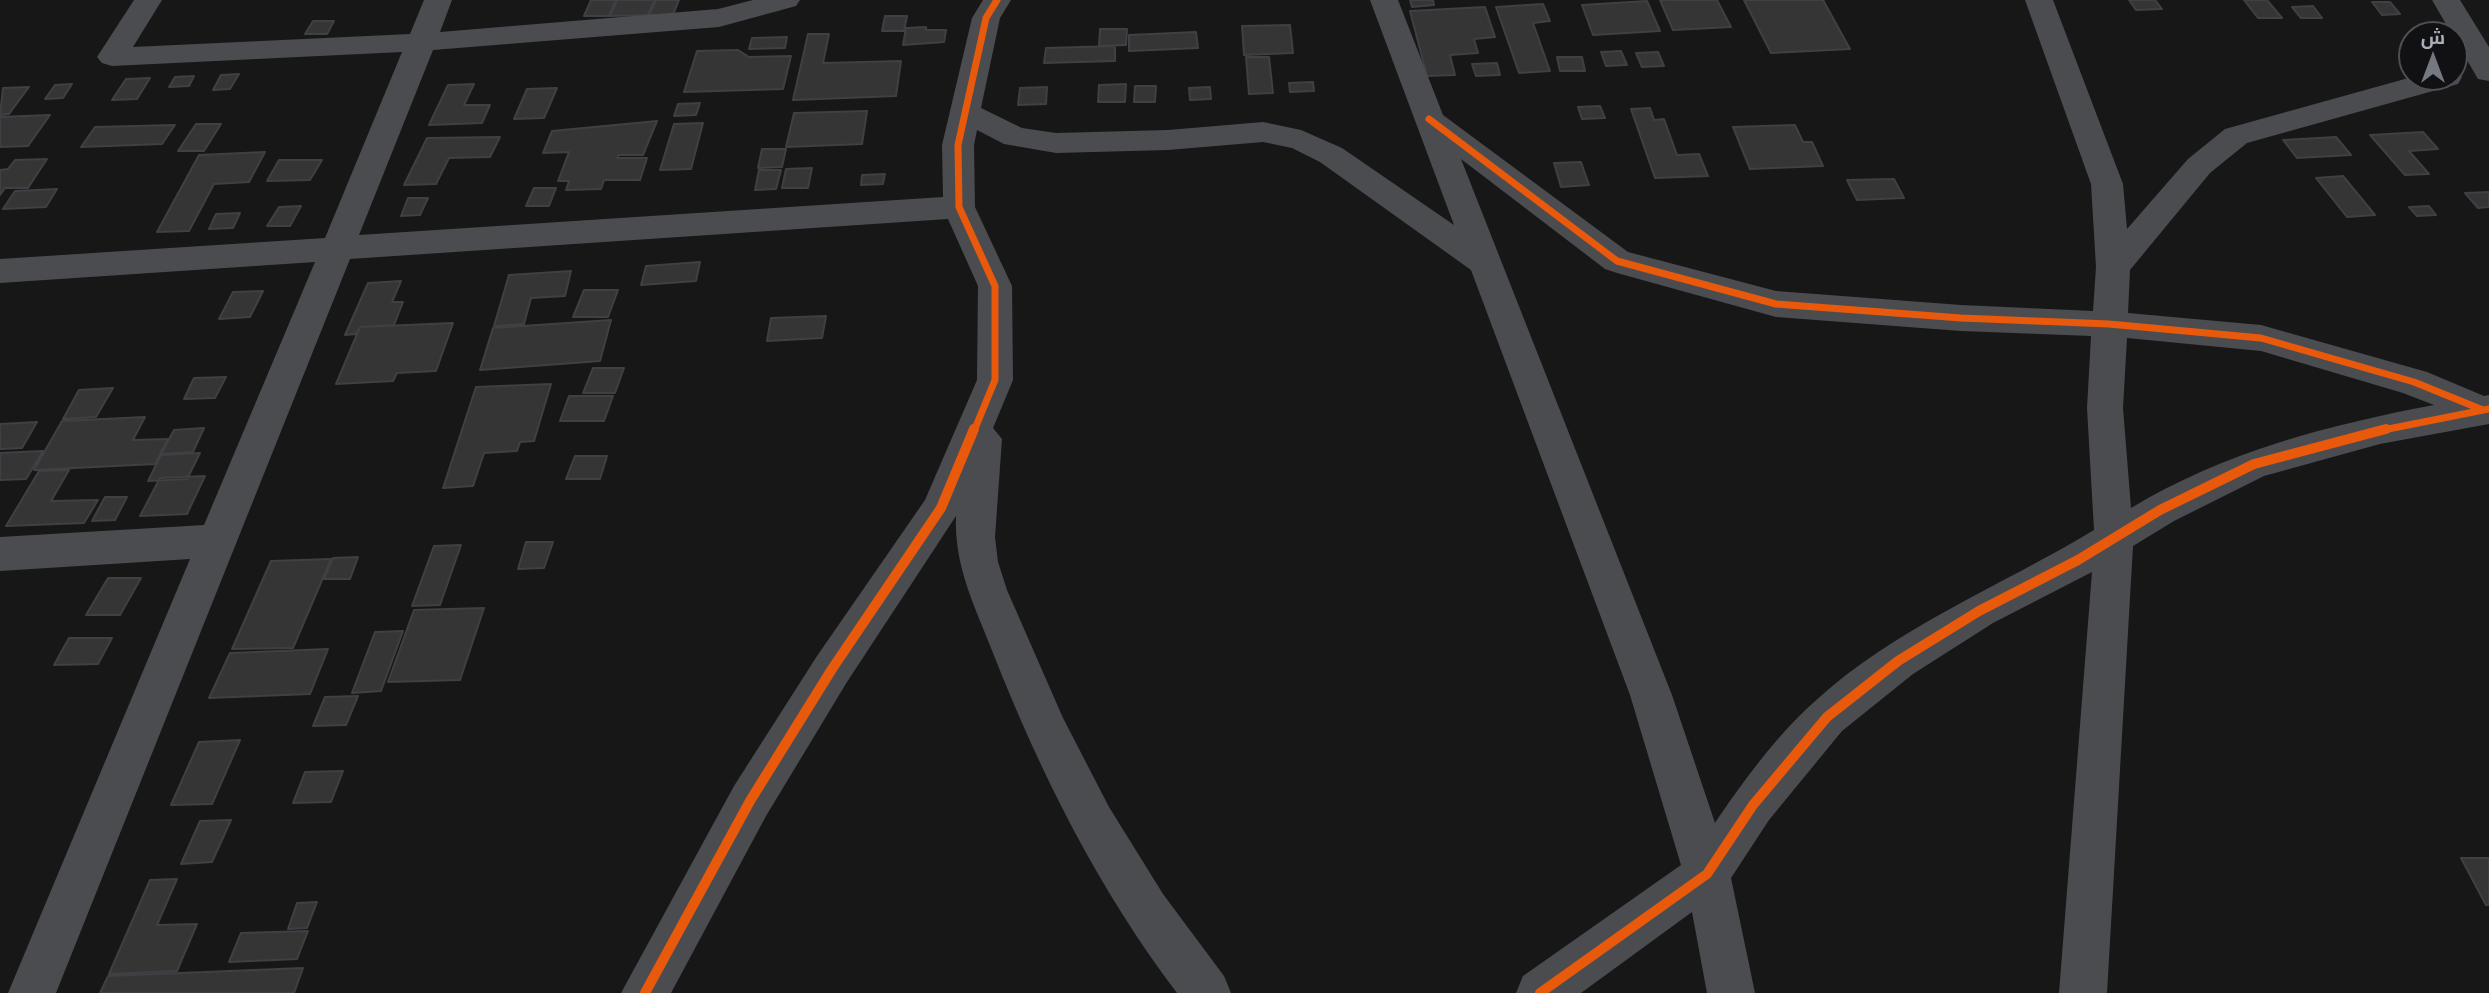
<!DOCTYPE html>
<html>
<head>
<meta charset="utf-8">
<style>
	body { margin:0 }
	#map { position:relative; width:2489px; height:993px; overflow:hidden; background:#171717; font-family:Mulish,Cairo,sans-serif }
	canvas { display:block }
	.north { position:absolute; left:2398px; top:21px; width:70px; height:70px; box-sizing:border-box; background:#111113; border:2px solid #4d4f55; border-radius:50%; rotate:0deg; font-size:19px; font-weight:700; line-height:28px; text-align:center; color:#a8adb8 }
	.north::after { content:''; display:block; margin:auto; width:24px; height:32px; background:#757880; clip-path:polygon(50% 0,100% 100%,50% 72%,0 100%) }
</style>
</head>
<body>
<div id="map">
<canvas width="2489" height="993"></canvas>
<div class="north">ش</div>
</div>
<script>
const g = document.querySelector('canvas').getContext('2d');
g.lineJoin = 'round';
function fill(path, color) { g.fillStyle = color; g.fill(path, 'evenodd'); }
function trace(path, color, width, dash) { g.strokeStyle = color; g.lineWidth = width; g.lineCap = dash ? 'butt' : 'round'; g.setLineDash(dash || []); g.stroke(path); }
const building = new Path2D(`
	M591,0H616L609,16H584Z
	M617,0H655L648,15L610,16Z
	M656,0H679L673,15H649Z
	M1410,0H1433L1434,5L1412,7Z
	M1660,0H1717L1731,27L1673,30Z
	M1744,0H1823L1850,49L1771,53Z
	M2129,0H2155L2162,9L2136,10Z
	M2244,0H2267L2282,18H2258Z
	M1647,1L1660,31L1593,35L1582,5Z
	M2372,2H2390L2400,14L2382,15Z
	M1543,4L1550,21L1533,23L1550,71L1519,73L1496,7Z
	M2313,6L2322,18H2301L2292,7Z
	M1485,7L1495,37L1474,39L1478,53L1450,55L1455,75L1427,76L1410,11Z
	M885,16H907L904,31H882Z
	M313,21H334L327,34H305Z
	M1290,25L1293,53L1244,55L1242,26Z
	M926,27V30H946L944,42L903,45L906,28Z
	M1100,29H1127L1126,45L1099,46Z
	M1196,32L1198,48L1129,51V35Z
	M808,34H829L823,63L901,61L896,96L793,100Z
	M787,37L785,48L749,49L752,38Z
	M1115,46V61L1044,63L1046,48Z
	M738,50L749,57L791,56L783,89L684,92L697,51Z
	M1621,51L1627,65L1606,66L1601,52Z
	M1658,52L1664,66L1642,67L1636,53Z
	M1246,57H1269L1273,93L1249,94Z
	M1557,57H1582L1585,71H1560Z
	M1497,63L1500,75L1476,76L1472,64Z
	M239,74L230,89L213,90L221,75Z
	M194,76L189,86L169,87L175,77Z
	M150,78L137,99L112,100L126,79Z
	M1313,82L1314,91L1290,92L1289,83Z
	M72,84L63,98L45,99L55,85Z
	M474,84L464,105H490L482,123L429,125L448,85Z
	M1126,84L1125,102H1098L1099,85Z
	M1135,86H1156L1155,102H1134Z
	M29,87L9,114L0,115L3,88Z
	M1047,87L1046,104L1018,105L1020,88Z
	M1210,87L1211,99L1190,100L1189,88Z
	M557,88L544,118L514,119L527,89Z
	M700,103L696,115L674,116L678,104Z
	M1600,106L1605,118L1582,119L1578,107Z
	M1650,108L1654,120L1664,119L1677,155L1699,154L1708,176L1655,178L1631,109Z
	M867,111L862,144L786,147L794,113Z
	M50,115L28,146L0,147V117Z
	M657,121L643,155H619L617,158H647L640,180H604L601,189L566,190L569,181H558L569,152L543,153L552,131Z
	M703,123L691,169L660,170L674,124Z
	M196,124H221L204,151H178Z
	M175,125L162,144L81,147L95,127Z
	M1795,125L1803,142H1812L1823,166L1750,169L1733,127Z
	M2423,132L2438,149L2409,151L2429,174L2405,175L2370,135Z
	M500,137L490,157L449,158L436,184L404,185L427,138Z
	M2336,137L2351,155L2297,158L2283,140Z
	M762,149H786L782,167L758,168Z
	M265,152L249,182L214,184L189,231L157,232L199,155Z
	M47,159L28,188H5L0,195V170L8,169L15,160Z
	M279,160H322L310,180L267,181Z
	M1581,162L1589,185L1561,187L1554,163Z
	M812,168L808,188H782L786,169Z
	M759,170H781L776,189L755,190Z
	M885,174L883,184L861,185L862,175Z
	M2343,176L2375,215L2347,217L2316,178Z
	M1894,179L1904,198L1857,200L1847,180Z
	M534,188H556L549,206H526Z
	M57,189L46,207L3,209L15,191Z
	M2489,192V207L2478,208L2465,193Z
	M408,198H428L420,215L401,216Z
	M301,206L290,226H267L279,207Z
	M2429,206L2436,215L2417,216L2409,207Z
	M240,213L233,228L209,229L216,214Z
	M700,262L696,281L641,285L646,266Z
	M571,271L565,296L531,298L524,324L494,326L509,275Z
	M401,281L392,302H403L394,325L360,327L356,334L345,335L368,283Z
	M584,290H618L608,317H573Z
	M263,291L250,317L219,319L233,292Z
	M826,316L822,338L767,341L771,318Z
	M611,320L600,361L480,370L493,328Z
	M453,323L436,371L397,373L393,381L336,384L360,327Z
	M593,368H624L615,393H583Z
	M226,377L215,398L184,399L194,378Z
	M551,384L534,441L520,442L517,451L484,453L473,486L443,488L476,387Z
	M113,388L96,417L63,419L79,390Z
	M569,396H613L604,421H560Z
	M145,417L133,440L168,439L155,464L34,470L62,421Z
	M37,422L22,448L0,449V424Z
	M204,428L193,452L161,454L174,430Z
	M43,451L26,479L0,480V453Z
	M200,453L187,479L148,481L161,455Z
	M575,456H607L600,479H566Z
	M69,470L51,501L98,500L84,523L6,526L39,471Z
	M205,476L187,514L140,516L160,478Z
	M105,497H127L115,520L92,521Z
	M526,542H553L544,568L518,569Z
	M461,545L440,605L412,606L434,546Z
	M358,557L350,579H324L333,558Z
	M331,559L293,648L232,649L271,561Z
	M108,578H141L120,615H86Z
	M484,608L460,680L388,682L414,610Z
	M403,631L381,691L352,693L375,632Z
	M69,638H112L98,664L54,665Z
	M328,649L310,694L209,698L230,653Z
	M358,696L346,725L313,726L325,697Z
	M240,740L212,804L171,805L199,742Z
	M343,771L331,802L293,803L305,772Z
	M231,820L212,862L181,864L200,821Z
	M2461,858H2489V905H2486Z
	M177,879L157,925L197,924L177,971L109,974L150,880Z
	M317,902L307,928L288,929L297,903Z
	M308,931L297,959L229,962L241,933Z
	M303,968L294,993H100L108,976Z`);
fill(building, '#353536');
trace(building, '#3f4043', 2);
fill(new Path2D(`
	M134,0H162L133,47L410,34L424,0H452L440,32L718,9L753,0H800L796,6L719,27L433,50L359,235L943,197L942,145L972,18L983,0H1011L1000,18L981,108L1022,128L1056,133L1168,130L1263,122L1301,130L1342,148L1454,225L1370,0H1398L1443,115L1628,252L1776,291L1961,305L2093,311L2096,267L2091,184L2025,0H2053L2123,184L2127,229L2188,159L2225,129L2412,77H2454V69L2462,77L2458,84L2247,143L2210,173L2130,270L2128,313L2261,325L2427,372L2484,396L2489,395V424L2380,444L2264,476L2174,521L2133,546L2107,993H2059L2092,572L1993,623L1913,674L1842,731L1769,820L1731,878L1755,993H1707L1692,912L1581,993H1516L1523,976L1681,865L1630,695L1471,270L1320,162L1292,148L1263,142L1168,150L1056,153L1004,144L977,130L974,145L975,207L1012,286L1013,380L993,428L1002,439L995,537L998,562L1007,590L1063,718L1109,807L1163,894L1224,976L1231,993H1177C1099,890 1040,773 993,653C975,606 954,567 956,516L847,682L766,816L671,993H621L734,786L817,656L925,500L977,380L978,286L948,219L350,259L56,993H8L190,559L0,571V537L204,525L315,262L0,283V259L325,238L402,52L112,66L102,63L97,57ZM1461,159L1605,269L1617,273L1776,317L1961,331L2091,336L2087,408L2094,530C2000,587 1895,627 1813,703C1778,734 1741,784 1715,823L1672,695ZM2127,338L2261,351L2403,393L2434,405C2328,425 2224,452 2131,508L2123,408Z
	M2432,0H2460L2489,47V81L2478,79Z`), '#4b4c50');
trace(new Path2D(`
	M1429,119L1617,261L1776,304L1961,318L2109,324L2261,338L2414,382L2483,410
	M974,431L995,380V286L959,207L958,145L986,18L997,0
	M2378,431L2489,409`), '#e8590c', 7);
trace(new Path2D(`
	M645,993L750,801L832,669L941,508L974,429
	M1540,993L1707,874L1753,805L1827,717L1898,661L1979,611L2078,560L2160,510L2254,464L2386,429`), '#e8590c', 10);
</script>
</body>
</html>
